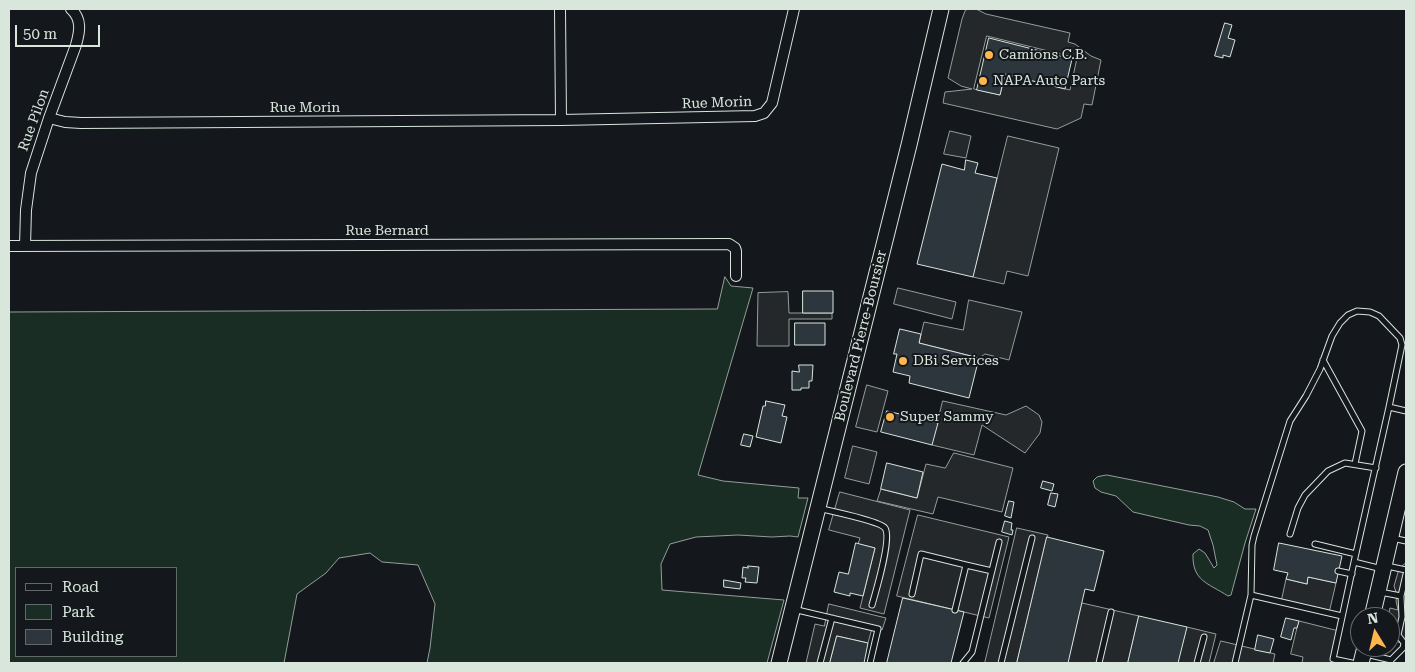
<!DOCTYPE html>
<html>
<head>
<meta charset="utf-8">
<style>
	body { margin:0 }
	#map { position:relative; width:1415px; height:672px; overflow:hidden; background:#14181c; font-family:"Roboto Serif",serif }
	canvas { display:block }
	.frame { position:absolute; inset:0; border:10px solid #d8e6dc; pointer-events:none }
	.legend { position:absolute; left:15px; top:567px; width:162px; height:90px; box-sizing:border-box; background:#14181c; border:1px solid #626a69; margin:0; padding:6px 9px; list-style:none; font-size:15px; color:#d8e6dc }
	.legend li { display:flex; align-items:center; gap:10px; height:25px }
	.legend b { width:25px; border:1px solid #626a69 }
	.north { position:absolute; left:1350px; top:607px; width:50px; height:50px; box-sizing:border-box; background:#14181c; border:1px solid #626a69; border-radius:50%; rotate:351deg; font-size:14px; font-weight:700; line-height:20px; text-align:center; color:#d8e6dc }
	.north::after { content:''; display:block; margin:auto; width:18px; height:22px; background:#ffb74d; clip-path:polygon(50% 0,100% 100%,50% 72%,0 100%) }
	.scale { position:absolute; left:15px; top:25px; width:85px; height:22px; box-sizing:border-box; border:2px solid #d8e6dc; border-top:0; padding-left:6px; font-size:15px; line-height:18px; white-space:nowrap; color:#d8e6dc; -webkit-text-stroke:4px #14181c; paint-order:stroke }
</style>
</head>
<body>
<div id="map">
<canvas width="1415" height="672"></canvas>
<div class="frame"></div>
<ul class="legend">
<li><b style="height:6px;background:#14181c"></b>Road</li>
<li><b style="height:14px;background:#1a2d24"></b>Park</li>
<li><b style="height:14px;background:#2c363c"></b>Building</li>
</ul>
<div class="north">N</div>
<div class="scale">50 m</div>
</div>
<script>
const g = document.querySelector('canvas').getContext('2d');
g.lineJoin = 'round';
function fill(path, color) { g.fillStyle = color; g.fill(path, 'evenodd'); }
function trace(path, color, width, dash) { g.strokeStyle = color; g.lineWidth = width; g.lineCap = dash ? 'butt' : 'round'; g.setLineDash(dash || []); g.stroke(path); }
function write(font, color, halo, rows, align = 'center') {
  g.font = font + ' "Roboto Serif",serif'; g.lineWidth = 4; g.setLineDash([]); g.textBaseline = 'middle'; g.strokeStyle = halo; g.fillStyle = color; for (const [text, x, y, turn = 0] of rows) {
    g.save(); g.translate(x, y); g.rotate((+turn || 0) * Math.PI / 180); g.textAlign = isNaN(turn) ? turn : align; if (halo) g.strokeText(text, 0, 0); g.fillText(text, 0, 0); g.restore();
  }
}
const green = new Path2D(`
	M725,277L731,286L753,288L698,475L723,481L799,488L798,498H808L798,537L790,536L772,537L738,535L696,537L670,544L661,564L662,590L784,600L767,663H427L430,648L435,604L418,565L382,562L370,553L339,558L326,573L297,594L284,663H9V312L717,309ZM16,568H176V656H16Z
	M1107,475L1218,497L1234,502L1245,509H1256L1245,543L1231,595L1228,596C1208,583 1192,581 1193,554L1199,549L1205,553L1214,568L1217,565L1213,545L1208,530L1200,526L1189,525L1133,512L1116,496L1101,492L1095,488L1093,481L1097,477Z`);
fill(green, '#1a2d24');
trace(green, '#939e99', 1);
const parking = new Path2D(`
	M968,9H976L986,14L1070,33L1068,42L1075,44L1091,56L1101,60L1092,105L1084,104L1081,118L1057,129L943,103L945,92L972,89L961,86L948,78L962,19L965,11ZM987,36L1077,58L1070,90L1005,74L1000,95L974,89Z
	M950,131L971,136L966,158L944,154Z
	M1008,136L1059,148L1028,276L1007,271L1004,284L973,277Z
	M898,288L956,302L952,319L894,304Z
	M788,292L789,313H832V319H789V346H757L758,293Z
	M969,300L1022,312L1009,360L985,354L979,358L919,343L924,322L963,330Z
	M867,385L888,391L877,432L856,427Z
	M943,401L1006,415L1026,406L1039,415L1042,422L1040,433L1025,453L982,425L974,455L932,445Z
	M853,446L877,452L869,484L845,478Z
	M954,453L1013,468L1002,512L938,497L933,514L877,501L881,489L917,498L926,464L945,468Z
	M840,492L910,510L884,614L860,608L875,548L858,544L860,538L829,530Z
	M918,515L1009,537L989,618L897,596Z
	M1017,528L1048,535L1017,663H985Z
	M1406,563V644L1390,640V617H1388L1390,608L1398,610L1396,601L1397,595L1394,586L1399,569Z
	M1308,577L1336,583L1329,613L1281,602L1286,579L1307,584Z
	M1082,603L1139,616L1128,663H1068Z
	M829,604L886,618L882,630L872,628L868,643L837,636L830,663H806L815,624L824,626Z
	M1299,621L1339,631L1333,658L1345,663H1302L1303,657L1291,654Z
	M1187,627L1216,634L1209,663H1178Z
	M1221,641L1275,654L1273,663H1214Z`);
fill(parking, '#24282b');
trace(parking, '#939e99', 1);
const building = new Path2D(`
	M1225,23L1232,25L1228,38L1235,40L1230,57L1223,55V58L1215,56Z
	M989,38L1072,59L1065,89L1005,74L1000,95L977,90Z
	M966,160L978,163L975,173L997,178L973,277L917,264L942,164L964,170Z
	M803,291H833V313H803Z
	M795,323H825V345H795Z
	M900,329L921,334L919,343L979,358L969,398L909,383L910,376L893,372L897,354H894Z
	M799,365H813L812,381H809V388H801V390H792V371L799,372Z
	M766,401L785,405L782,416L787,417L781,443L756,437L763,406H765Z
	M887,411L938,423L932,445L881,432Z
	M744,434L753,436L750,447L741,445Z
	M887,463L923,472L917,498L881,489Z
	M1043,481L1054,484L1052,491L1041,488Z
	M1051,493L1058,494L1055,507L1048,505Z
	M1009,501L1014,502L1011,518L1005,516Z
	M1005,521L1012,523L1011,530H1013L1012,535L1002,532Z
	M1047,537L1104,551L1094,591L1085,589L1068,663H1017Z
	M856,543L875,548L863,596L850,593V596L834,592L839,572L848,574Z
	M1279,543L1342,556L1336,583L1308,577L1307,584L1286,579L1288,573L1274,570Z
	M748,566L759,567L757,583L745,582L746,578H742L743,567L748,568Z
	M724,580L741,583L740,589L724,587Z
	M903,598L964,612L951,663H887Z
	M1139,616L1187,627L1178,663H1128Z
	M1286,618L1299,621L1297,628H1294L1291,640L1281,637Z
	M1258,635L1274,639L1270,653L1255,650Z
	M837,636L868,643L864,663H830Z`);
fill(building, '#2c363c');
trace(building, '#d8e6dc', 1);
const lane = new Path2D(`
	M1323,360L1362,431L1355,464
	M818,508C830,511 880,521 885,528C892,538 876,591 872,605
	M1290,534L1298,508L1305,495L1328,471L1345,463L1376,468
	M1392,538L1406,541
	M1315,544L1356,554
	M1387,566L1406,570
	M1382,569L1354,562L1389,407L1406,411
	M1338,571L1352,574
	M1380,592L1401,596L1406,574
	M912,594L921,554L966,565
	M1251,595L1342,616
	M793,609L878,629L870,663
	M955,610L966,565L992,571
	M1390,633L1398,635L1402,617L1401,596
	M1366,654L1391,660L1390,663
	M1391,660L1403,648L1404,643L1398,635
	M820,663L832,618
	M963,663L972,652L999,542
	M1001,663L1032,538
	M1099,663L1111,612
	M1197,663L1204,637
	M1235,663L1251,595L1252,545L1254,536L1290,421L1306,396L1320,369L1332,336L1340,323L1348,315L1357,311L1370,312L1379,316L1400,338L1402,345L1389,407
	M1352,663L1333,659L1354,562`);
const street = new Path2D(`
	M560,9L561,120
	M49,118L65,122L81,123L561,120L755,116L764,113L772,103L794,9
	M9,246L729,244L735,248L736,251V276
	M25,246L26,210L31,173L49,118L76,45C80,31 82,19 71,9`);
const secondary = new Path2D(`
	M1372,617L1406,472
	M779,663L909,145L941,9
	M1361,663L1365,647`);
trace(lane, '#d8e6dc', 7);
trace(street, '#d8e6dc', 12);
trace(secondary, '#d8e6dc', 17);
trace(lane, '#14181c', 5);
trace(street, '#14181c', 10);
trace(secondary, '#14181c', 15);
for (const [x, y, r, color] of [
	[989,55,5,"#ffb74d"],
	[983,81,5,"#ffb74d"],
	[903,361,5,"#ffb74d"],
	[890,417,5,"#ffb74d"]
]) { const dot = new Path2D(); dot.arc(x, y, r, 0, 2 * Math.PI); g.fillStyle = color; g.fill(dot); trace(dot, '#14181c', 2); }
write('14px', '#d8e6dc', '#14181c', [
	["Camions C.B.",999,55],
	["NAPA Auto Parts",993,81],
	["DBi Services",913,361],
	["Super Sammy",900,417]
], 'left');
write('14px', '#d8e6dc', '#14181c', [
	["Rue Morin",717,103,-2],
	["Rue Morin",305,108],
	["Rue Pilon",34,120,-70],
	["Rue Bernard",387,231],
	["Boulevard Pierre-Boursier",861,336,-76]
]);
</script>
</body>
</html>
